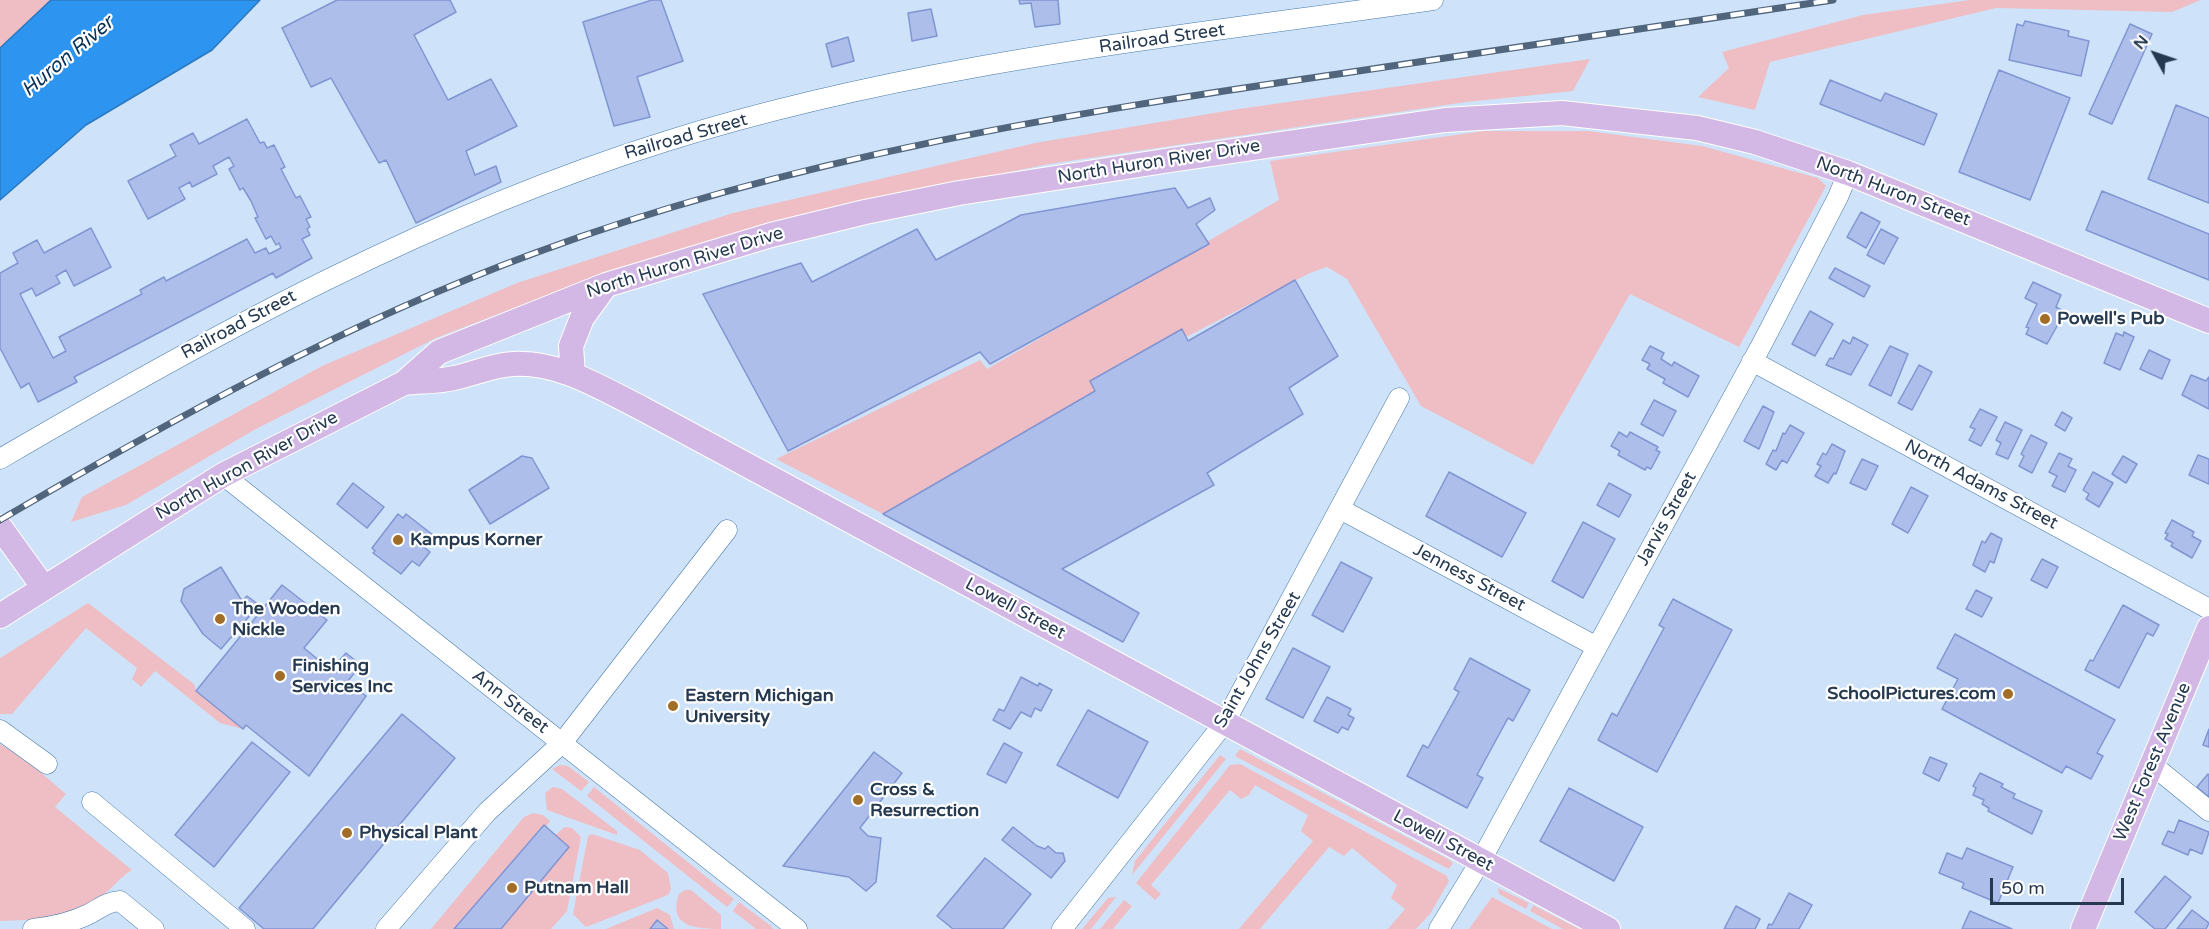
<!DOCTYPE html>
<html>
<head>
<meta charset="utf-8">
<style>
	body { margin:0 }
	#map { position:relative; width:2209px; height:929px; overflow:hidden; background:#cee3f9; font-family:"Varela Round",sans-serif }
	canvas { display:block }
	.north { position:absolute; left:2125px; top:24px; width:60px; height:60px; -webkit-text-stroke:4px #fff; paint-order:stroke; rotate:310deg; font-size:16px; font-weight:700; line-height:24px; text-align:center; color:#253a50 }
	.north::after { content:''; display:block; margin:auto; width:21px; height:27px; background:#253a50; clip-path:polygon(50% 0,100% 100%,50% 72%,0 100%) }
	.scale { position:absolute; left:1990px; top:878px; width:134px; height:27px; box-sizing:border-box; border:3px solid #253a50; border-top:0; padding-left:8px; font-size:18px; line-height:21px; white-space:nowrap; color:#253a50; -webkit-text-stroke:4px #fff; paint-order:stroke }
</style>
</head>
<body>
<div id="map">
<canvas width="2209" height="929"></canvas>
<div class="north">N</div>
<div class="scale">50 m</div>
</div>
<script>
const g = document.querySelector('canvas').getContext('2d');
g.lineJoin = 'round';
function fill(path, color) { g.fillStyle = color; g.fill(path, 'evenodd'); }
function trace(path, color, width, dash) { g.strokeStyle = color; g.lineWidth = width; g.lineCap = dash ? 'butt' : 'round'; g.setLineDash(dash || []); g.stroke(path); }
function write(font, color, halo, rows, align = 'center') {
  g.font = font + ' "Varela Round",sans-serif'; g.lineWidth = 4.5; g.setLineDash([]); g.textBaseline = 'middle'; g.strokeStyle = halo; g.fillStyle = color; for (const [text, x, y, turn = 0] of rows) {
    g.save(); g.translate(x, y); g.rotate((+turn || 0) * Math.PI / 180); g.textAlign = isNaN(turn) ? turn : align; if (halo) g.strokeText(text, 0, 0); g.fillText(text, 0, 0); g.restore();
  }
}
fill(new Path2D(`
	M0,0H51L0,48Z
	M1970,0H2201L2172,12L1996,8L1770,62L1755,110L1698,97L1729,68L1722,52L1863,15Z
	M1590,59L1573,91L1466,102L1049,164L824,210L600,275L436,338L254,430L126,505L71,522L82,497L322,366L517,283L733,213L1035,143L1232,110Z
	M1484,131H1588L1702,146L1818,178L1826,186L1739,347L1630,294L1533,465L1421,406L1347,279L1327,267L1310,273L1186,337L1090,381L1095,391L883,514L776,459L980,360L987,369L1279,200L1270,161Z
	M88,603L194,684L196,691L243,729L220,723L155,671L141,687L132,679L137,668L86,628L12,714H0V658Z
	M0,744L26,760L66,794L55,807L132,870C120,877 112,889 100,897C72,919 34,920 0,921Z
	M1240,749L1448,859L1453,863L1449,869L1443,866L1235,756Z
	M1220,755L1226,759L1132,875L1135,861Z
	M1240,764L1447,876L1449,881L1430,914L1416,929H1388L1405,909L1391,898L1397,885L1352,848L1344,856L1329,847L1260,929H1239L1313,841L1301,831L1308,815L1255,785L1249,795L1241,799L1230,790L1151,885L1161,894L1155,900L1136,883L1230,765Z
	M560,765L568,766L589,782L581,791L552,769Z
	M553,787L562,789L617,831V835L547,810L545,793Z
	M594,787L734,899L727,907L587,796Z
	M533,813L543,815L550,821L546,827L543,825L454,929H431L524,817Z
	M565,827L572,828L581,837L567,911L551,929H501L569,847L555,835Z
	M592,834L640,850L668,873L671,889L668,895L586,927L573,914L588,836Z
	M1498,888L1529,903L1526,909L1499,894Z
	M685,890H691L721,915V929C697,929 667,927 679,894Z
	M1116,897L1091,929H1082L1108,898Z
	M1492,897L1552,929H1469Z
	M1124,900L1132,906L1113,929H1100Z
	M739,902L771,926L773,929H756L733,911Z
	M1533,905L1579,929H1563L1530,911Z
	M657,908L670,915L674,929H668L657,921L650,929H606Z`), '#efbec4');
const water = new Path2D(`
	M51,0H260L212,50L86,125L0,200V48Z`);
fill(water, '#2d94f0');
trace(water, '#2b79c0', 1.5);
const building = new Path2D(`
	M337,0H450L456,12L414,35L448,100L491,79L517,126L466,151L475,175L496,166L501,182L416,223L386,160L379,163L331,78L311,87L282,28Z
	M652,0H661L683,61L637,77L650,117L614,126L583,22Z
	M1019,0H1058L1060,24L1035,27L1031,3L1020,4Z
	M931,9L937,36L912,41L908,13Z
	M2025,21L2069,31L2068,36L2089,41L2081,76L2009,60L2017,24L2023,26Z
	M2130,24L2152,34L2112,124L2089,114Z
	M848,37L854,61L832,67L826,44Z
	M1999,70L2070,98L2030,200L1959,172Z
	M1830,80L1881,101L1885,93L1937,114L1924,145L1820,104Z
	M2176,105L2209,118V203L2148,179Z
	M247,119L260,143L264,142L267,148L274,145L285,167L281,169L296,198L300,196L311,217L306,219L310,227L307,229L310,235L302,239L312,258L276,278L273,273L74,377L77,382L38,402L29,383L21,388L0,348V273L18,263L13,253L37,240L44,253L91,228L111,267L74,286L66,270L56,276L60,283L36,296L32,288L20,294L53,358L66,351L59,337L142,294L140,290L164,277L166,281L247,239L255,253L266,248L269,254L281,248L279,243L276,245L271,236L266,239L255,218L258,217L251,201L243,188L240,190L229,169L234,166L229,157L213,166L217,174L192,187L190,182L179,188L185,199L148,219L128,181L176,156L170,145L193,133L199,144Z
	M1175,188L1188,208L1210,198L1215,210L1196,224L1209,244L990,364L980,352L788,451L703,294L801,263L812,282L917,229L936,260L1021,215Z
	M2102,191L2209,234V280L2086,230Z
	M1861,212L1880,222L1866,248L1847,237Z
	M1881,229L1898,238L1884,264L1867,255Z
	M1835,268L1870,286L1864,297L1829,278Z
	M1295,280L1338,356L1289,388L1303,414L1207,473L1214,485L1062,569L1139,613L1123,642L883,514L1095,391L1090,381L1182,329L1188,341Z
	M2033,282L2061,295L2056,307L2065,312L2047,344L2026,334L2029,328L2026,327L2037,304L2025,298Z
	M1810,311L1833,324L1815,356L1792,344Z
	M2124,332L2134,337L2120,370L2104,363L2116,333L2123,336Z
	M1853,337L1868,345L1851,375L1826,365L1830,358L1833,359L1843,340L1850,344Z
	M1650,346L1664,353L1661,359L1672,366L1674,362L1699,376L1688,397L1663,383L1665,379L1647,369L1650,364L1642,360Z
	M1890,346L1908,354L1891,396L1869,385Z
	M2149,350L2170,360L2162,379L2140,369Z
	M1919,365L1932,372L1912,410L1898,403Z
	M2191,375L2206,381L2209,377V409L2182,395Z
	M1654,400L1676,411L1663,436L1641,424Z
	M1763,406L1774,412L1759,449L1744,441Z
	M1980,409L1997,417L1981,446L1969,440L1975,429L1970,427Z
	M2062,412L2072,418L2065,431L2055,425Z
	M2005,422L2022,430L2008,459L1996,454L2001,443L1996,440Z
	M1790,425L1804,433L1787,463L1782,460L1776,470L1766,464L1773,450L1776,451L1783,433L1785,434Z
	M1619,432L1627,437L1630,432L1658,447L1656,450L1660,452L1651,469L1647,467L1645,470L1618,455L1620,451L1611,446Z
	M2031,435L2047,443L2032,473L2019,466L2024,456L2021,454Z
	M1832,444L1845,451L1836,474L1834,473L1828,483L1815,476L1821,466L1817,464L1823,453L1826,455Z
	M2059,453L2072,459L2068,466L2076,470L2065,492L2052,486L2057,476L2049,472Z
	M2198,455L2209,459V484L2189,475Z
	M522,456L532,458L549,488L490,524L469,490Z
	M2123,456L2137,464L2126,483L2112,474Z
	M1862,459L1878,466L1866,490L1850,483Z
	M1449,472L1526,513L1502,557L1426,516Z
	M2093,472L2113,483L2099,507L2086,499L2089,494L2083,490Z
	M353,483L384,507L367,528L337,504Z
	M1609,483L1631,495L1619,517L1597,505Z
	M1911,487L1928,496L1908,533L1892,524Z
	M398,514L403,518L406,514L433,535L424,547L430,552L419,566L412,561L401,574L373,553L375,551L372,548Z
	M2172,520L2194,532L2192,536L2201,541L2192,558L2171,546L2173,543L2165,539L2168,534L2165,533Z
	M1583,522L1615,539L1583,598L1552,581Z
	M1991,533L2002,539L1994,563L1990,561L1985,572L1973,565L1982,541L1985,543Z
	M2042,559L2058,567L2047,588L2031,580Z
	M1341,562L1372,578L1343,632L1312,615Z
	M221,567L242,601L247,596L259,605L221,649L203,634L181,601L184,589Z
	M282,585L327,620L304,648L331,670L346,653L361,665L347,682L366,696L309,776L246,725L243,729L196,691Z
	M1976,590L1992,598L1982,617L1966,609Z
	M1673,599L1732,630L1657,772L1598,740L1612,713L1617,716L1664,628L1659,625Z
	M2123,605L2159,625L2153,636L2147,633L2119,688L2085,670L2090,660L2093,661Z
	M1955,634L2115,720L2097,753L2103,756L2091,779L2066,766L2062,773L1942,709L1958,679L1937,668Z
	M1293,648L1330,667L1303,718L1266,699Z
	M1470,658L1530,690L1513,721L1508,718L1477,775L1483,778L1467,808L1407,776L1423,745L1428,748L1459,692L1454,689Z
	M1021,677L1038,686L1039,683L1052,690L1041,711L1035,708L1031,717L1021,712L1010,729L993,720L999,709L1004,711Z
	M1327,697L1351,709L1348,715L1354,718L1348,730L1342,727L1338,733L1314,721Z
	M1088,710L1148,742L1118,798L1057,765Z
	M402,714L455,758L313,929H264L239,908Z
	M2209,729V747L2203,745Z
	M252,742L290,772L214,867L175,835Z
	M1004,743L1022,753L1006,783L987,774Z
	M874,752L902,773L860,828L868,836L881,838L876,882L866,891L849,877L783,866Z
	M1930,757L1947,764L1939,781L1923,773Z
	M1980,773L2003,784L2001,787L2015,794L2013,798L2042,811L2032,834L1988,811L1989,808L1982,804L1984,800L1973,795L1976,788L1973,786Z
	M2208,774L2209,775V797L2197,787Z
	M1569,788L1643,827L1614,881L1540,841Z
	M2179,820L2209,832L2202,854L2190,849L2188,855L2162,844L2168,831L2174,833Z
	M544,825L569,847L501,929H454Z
	M1013,827L1037,846L1045,849L1048,846L1056,853H1063L1065,861L1051,878L1002,840Z
	M1967,848L2013,867L1998,903L1962,888L1964,883L1939,873L1947,853L1962,859Z
	M985,858L1031,894L1003,929H953L937,916Z
	M2165,876L2191,897L2165,929H2155L2135,912Z
	M1789,893L1812,905L1799,929H1767L1769,924L1772,925Z
	M1736,906L1760,919L1755,929H1724Z
	M2192,910L2209,923L2206,929H2177Z
	M1970,911L2012,929H1962Z
	M657,920L668,929H650Z`);
fill(building, '#aebeeb');
trace(building, '#8195d2', 1.5);
const minor = new Path2D(`
	M1752,361L2209,609
	M0,459C214,334 430,215 667,141C915,63 1177,37 1433,0
	M223,475L797,929
	M1342,510L1597,647
	M0,730L47,764
	M2150,768L2161,772L2209,811
	M92,802L245,929
	M33,929C51,927 73,922 89,914C101,908 106,902 120,901L154,929
	M386,929L487,812L562,743L727,530
	M1062,929L1225,722L1399,398
	M1439,929L1480,862L1763,342L1838,197L1848,173`);
const major = new Path2D(`
	M573,375L571,346L582,318L606,285
	M404,383C420,381 438,382 454,378C474,374 492,365 513,364C559,361 603,389 643,409L1608,929
	M0,527L44,588
	M0,616L223,475L404,383L439,352L606,285L771,235L865,212L959,193L1171,160L1445,120L1562,113L1697,128L1755,142L1848,173L2209,321
	M2083,929L2209,628`);
trace(minor, '#4879aa', 21);
trace(major, '#fff', 26);
trace(minor, '#fff', 20);
trace(major, '#d3b8e6', 24);
const rail = new Path2D(`
	M0,520C173,419 347,322 535,253C796,156 1071,113 1345,73C1508,49 1670,24 1833,0`);
trace(rail, '#51667c', 7);
trace(rail, '#fff', 4.5, [14]);
for (const [x, y, r, color] of [
	[2045,319,6,"#a26d26"],
	[398,540,6,"#a26d26"],
	[220,619,6,"#a26d26"],
	[280,676,6,"#a26d26"],
	[2008,694,6,"#a26d26"],
	[673,706,6,"#a26d26"],
	[858,800,6,"#a26d26"],
	[347,833,6,"#a26d26"],
	[512,888,6,"#a26d26"]
]) { const dot = new Path2D(); dot.arc(x, y, r, 0, 2 * Math.PI); g.fillStyle = color; g.fill(dot); trace(dot, '#fff', 2); }
write('18px', '#253a50', '#fff', [
	["Railroad Street",1162,39,-8],
	["Railroad Street",686,137,-16],
	["North Huron River Drive",1159,162,-9],
	["North Huron Street",1893,192,21],
	["North Huron River Drive",685,263,-17],
	["Railroad Street",239,325,-28],
	["North Huron River Drive",247,466,-29],
	["North Adams Street",1981,485,28],
	["Jarvis Street",1667,519,-61],
	["Jenness Street",1469,578,28],
	["Lowell Street",1015,609,28],
	["Saint Johns Street",1258,660,-60],
	["Ann Street",510,702,38],
	["West Forest Avenue",2153,762,-67],
	["Lowell Street",1443,841,28]
]);
write('bold 18px', '#253a50', '#fff', [
	["Powell's Pub",2057,319],
	["Kampus Korner",410,540],
	["The Wooden",232,609],
	["Nickle",232,630],
	["Finishing",292,666],
	["Services Inc",292,687],
	["SchoolPictures.com",1996,694,"right"],
	["Eastern Michigan",685,696],
	["University",685,717],
	["Cross &",870,790],
	["Resurrection",870,811],
	["Physical Plant",359,833],
	["Putnam Hall",524,888]
], 'left');
write('italic 20px', '#0a3256', '#fff', [
	["Huron River",68,57,-40]
]);
</script>
</body>
</html>
